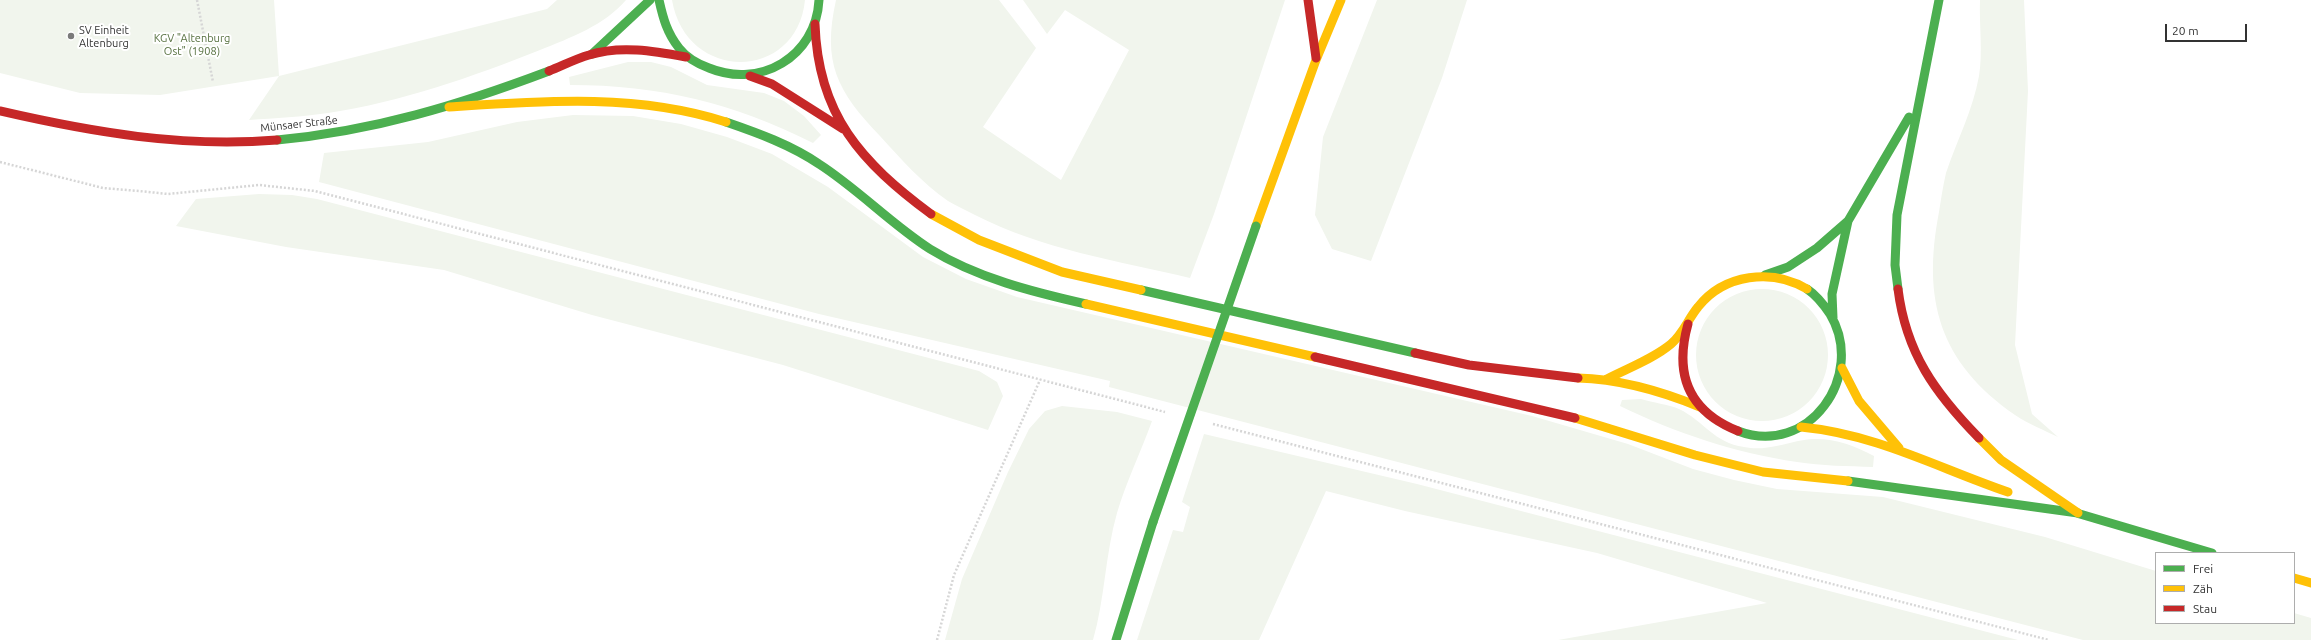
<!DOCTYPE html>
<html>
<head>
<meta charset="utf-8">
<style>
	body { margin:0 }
	#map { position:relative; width:2311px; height:640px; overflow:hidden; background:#fff; font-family:Ubuntu,sans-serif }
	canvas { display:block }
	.legend { position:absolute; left:2155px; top:552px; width:140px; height:72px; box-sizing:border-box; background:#fff; border:1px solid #adadad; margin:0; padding:5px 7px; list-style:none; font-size:12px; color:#333 }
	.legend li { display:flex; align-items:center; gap:8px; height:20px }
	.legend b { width:20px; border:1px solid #adadad }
	.scale { position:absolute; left:2165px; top:24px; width:82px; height:18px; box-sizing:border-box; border:2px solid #333; border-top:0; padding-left:5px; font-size:12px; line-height:14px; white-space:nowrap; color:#333; -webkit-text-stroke:3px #fff; paint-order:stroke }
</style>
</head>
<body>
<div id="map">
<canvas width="2311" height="640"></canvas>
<ul class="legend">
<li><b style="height:5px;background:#4caf50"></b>Frei</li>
<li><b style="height:5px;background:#ffc107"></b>Zäh</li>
<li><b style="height:5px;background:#c62828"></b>Stau</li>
</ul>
<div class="scale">20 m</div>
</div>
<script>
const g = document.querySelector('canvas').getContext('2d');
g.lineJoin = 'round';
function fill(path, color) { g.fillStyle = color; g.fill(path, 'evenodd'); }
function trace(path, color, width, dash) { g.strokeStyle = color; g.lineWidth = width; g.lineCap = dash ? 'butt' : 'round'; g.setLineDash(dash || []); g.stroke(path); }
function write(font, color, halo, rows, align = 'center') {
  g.font = font + ' Ubuntu,sans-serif'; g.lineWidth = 4; g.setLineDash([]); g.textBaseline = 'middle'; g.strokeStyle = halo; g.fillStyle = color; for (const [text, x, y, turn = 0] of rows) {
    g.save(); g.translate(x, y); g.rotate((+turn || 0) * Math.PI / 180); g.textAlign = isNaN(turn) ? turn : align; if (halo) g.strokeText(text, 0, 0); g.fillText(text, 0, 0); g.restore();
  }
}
fill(new Path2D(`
	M0,0H274L279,76L547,9L557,0H626C605,25 570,38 540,50C472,77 401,102 328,113C302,117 275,118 249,120L279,76L160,95L80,93L0,73Z
	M672,0H805C797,82 686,83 672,0Z
	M836,0H999L1036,48L983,127L1061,180L1129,50L1065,10L1047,34L1023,0H1285L1214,214L1190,278C1118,261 1041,249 975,215C966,210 956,206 948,201C922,183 901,159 880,136C837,91 822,63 836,0Z
	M1377,0H1467L1442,78L1371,261L1332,249L1315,215L1323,137Z
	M1980,0H2024L2028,91L2015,345L2032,414L2058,437C2044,430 2028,424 2015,415C1939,362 1922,300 1939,212C1941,199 1943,186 1946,173C1957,140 1973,110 1979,76C1983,53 1979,23 1980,0Z
	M628,62H651L671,67L707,85L764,93L784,101L804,116L821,135L813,143C733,103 660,85 570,85L569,77Z
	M573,115L633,116L681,124L727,137L772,154L828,187L923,257L966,279L1017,297L1532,416L1628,444L1693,469L1734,480L1777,489L1883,497L2045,537L2156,571V623H2294V613L2311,618V640H2083L1109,387L1110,381L819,314L319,182L324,153L428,142L517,122Z
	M259,194L292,195L317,199L979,371L997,382L1003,396L988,430L783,365L592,315L444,270L286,247L176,226L196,199Z
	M1696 355a66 66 0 1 1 132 0a66 66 0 1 1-132 0Z
	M1641,399C1653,403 1668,404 1679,409C1704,421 1714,443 1744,447C1763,451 1780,445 1798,441C1825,435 1850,443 1874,456L1873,467C1848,466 1822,466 1797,462C1735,453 1676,433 1620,406L1622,400Z
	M1062,406L1117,412L1152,421C1141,452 1126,482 1117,513C1105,555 1105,598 1093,640H945L962,579L1008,472L1029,429L1045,411Z
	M1204,434L1417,484L2018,640H1558L1767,603L1597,553L1405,511L1326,491L1259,640H1137L1173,530L1183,532L1190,507L1182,502Z`), '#f1f5ed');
trace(new Path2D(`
	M197,0L213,82
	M0,162L103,188L139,191L168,194L259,185L315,191L1165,412
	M1213,424L2049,640
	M937,640L954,575L1040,380`), '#d6d6d6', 2.5, [2, 2]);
trace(new Path2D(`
	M659,0C663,18 667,33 679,48C686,57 698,64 709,68C760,89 816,57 819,0
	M592,54L650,0
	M726,122C758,133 791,145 819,164C858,189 891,224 930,249C977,278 1033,292 1086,304
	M277,140C374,131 459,105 549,71
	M1765,275L1788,267L1817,248L1848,221L1909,117
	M1898,289L1895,265L1897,215L1939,0
	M1141,290L1415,353
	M1833,318L1832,294L1848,221
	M1738,431C1808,458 1867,376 1830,314C1824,305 1816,295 1807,289
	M1848,481L2078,513
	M2063,509L2212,553
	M1116,640L1153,522`), '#4caf50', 9);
trace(new Path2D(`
	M449,107C540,101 637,93 726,122
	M931,214L979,240L1062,272L1141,290
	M1256,226L1316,60L1341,0
	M1086,304L1315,357
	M1842,368L1859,401L1899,448
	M1578,378C1619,379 1661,391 1700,407
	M1607,379C1628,368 1653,359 1671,344C1683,334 1688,319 1698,307C1724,274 1772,268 1807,289
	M1575,418L1695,455L1763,472L1848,481
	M1801,427C1876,434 1938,468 2008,492
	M1979,438L2001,460L2078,513
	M2294,578L2311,583`), '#ffc107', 9);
trace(new Path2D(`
	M1308,0L1316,58
	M815,24C818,115 861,162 931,214
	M549,71C562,66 575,59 589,55C620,45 654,51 686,57
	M750,76L772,84L843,129
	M0,111C91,132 183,148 277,140
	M1898,289C1906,353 1935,393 1979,438
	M1688,324C1674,374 1688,411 1738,431
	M1415,353L1469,365L1578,378
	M1315,357L1575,418`), '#c62828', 9);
trace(new Path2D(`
	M1153,522L1256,226`), '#4caf50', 9);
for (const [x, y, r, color] of [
	[71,36,4,"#7a7a7a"]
]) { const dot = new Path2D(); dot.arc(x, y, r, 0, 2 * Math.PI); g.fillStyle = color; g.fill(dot); trace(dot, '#fff', 1.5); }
write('11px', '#333', '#fff', [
	["SV Einheit",79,30],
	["Altenburg",79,43]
], 'left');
write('11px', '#56703f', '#fff', [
	["KGV \"Altenburg",192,38],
	["Ost\" (1908)",192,51]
]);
write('11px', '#333', '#fff', [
	["Münsaer Straße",299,124,-6]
]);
</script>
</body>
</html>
